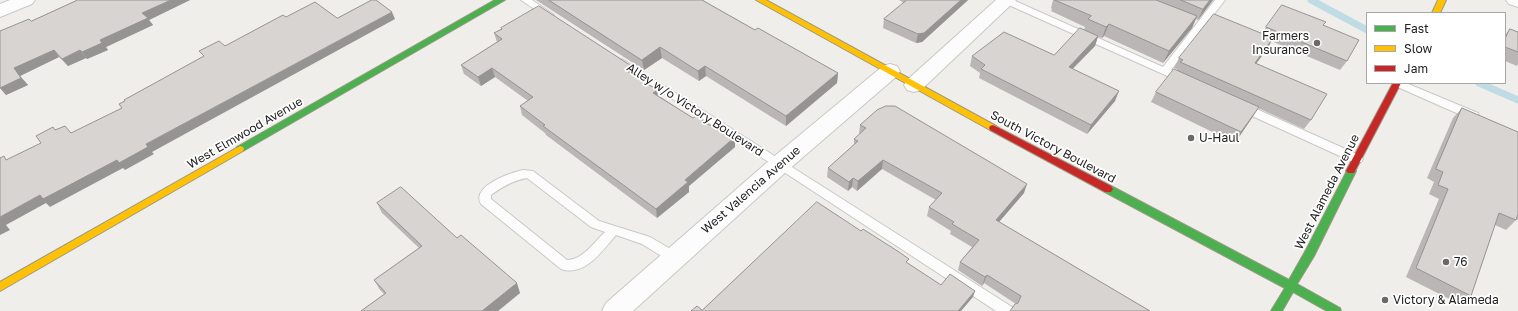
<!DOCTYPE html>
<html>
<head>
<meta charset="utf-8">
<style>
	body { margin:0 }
	#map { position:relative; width:1518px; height:311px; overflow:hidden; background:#f0eeeb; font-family:"Golos Text",sans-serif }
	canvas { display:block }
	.legend { position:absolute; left:1366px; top:12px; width:140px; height:72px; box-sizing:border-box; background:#fff; border:1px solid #a7a7a7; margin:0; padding:5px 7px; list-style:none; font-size:12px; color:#222 }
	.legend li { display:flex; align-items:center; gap:8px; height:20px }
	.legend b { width:20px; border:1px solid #a7a7a7 }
</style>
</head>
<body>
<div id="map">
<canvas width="1518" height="311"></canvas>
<ul class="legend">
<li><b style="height:5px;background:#4caf50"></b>Fast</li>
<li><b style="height:5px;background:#ffc107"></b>Slow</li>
<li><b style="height:5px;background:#c62828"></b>Jam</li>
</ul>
</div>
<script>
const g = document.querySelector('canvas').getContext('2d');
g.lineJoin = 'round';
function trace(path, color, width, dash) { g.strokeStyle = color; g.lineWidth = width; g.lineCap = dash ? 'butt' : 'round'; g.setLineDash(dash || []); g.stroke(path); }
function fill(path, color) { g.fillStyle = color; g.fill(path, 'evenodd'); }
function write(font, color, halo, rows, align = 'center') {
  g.font = font + ' "Golos Text",sans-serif'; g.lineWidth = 3.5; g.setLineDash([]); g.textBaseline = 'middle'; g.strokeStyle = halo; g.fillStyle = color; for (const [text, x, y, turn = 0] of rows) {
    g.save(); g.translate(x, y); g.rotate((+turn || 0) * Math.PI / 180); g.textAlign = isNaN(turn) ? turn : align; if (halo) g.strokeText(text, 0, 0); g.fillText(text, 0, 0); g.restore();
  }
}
trace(new Path2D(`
	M1311,0L1367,30
	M1479,83L1518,100`), '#bfdbe3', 7);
const lane = new Path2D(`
	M521,0H532L554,15L549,18L546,17Z
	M1000,0H1013L1163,67L1215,0H1225L1171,70L1187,78L1188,80L1187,82L1183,83L1002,2Z
	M622,59L1012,307L1013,311H996L619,64L617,62Z
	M1392,83H1406L1478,113L1479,116L1478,119H1470L1393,85Z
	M1243,103L1361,156L1363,159L1361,162L1357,163L1353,162L1239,110L1238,107L1239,104Z
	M523,170L533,171L599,221L650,237L679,254L681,258L679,262L675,263L671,262L642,244L616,235C602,251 585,277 561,269L481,204C471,186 510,173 523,170ZM527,178L591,227L605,232C594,242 583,260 567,260L491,199V195C502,187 513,180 527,178Z`);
const street = new Path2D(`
	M10,0H35L32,4L0,17V4Z
	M996,0H1016L921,90L914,92L907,90L904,85L907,80Z
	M1506,0H1518V7L1509,4Z
	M890,64L897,66L900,71L897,76L787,171L633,311H602L606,303L771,159L883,66Z`);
const fast = new Path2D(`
	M495,0H505L243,151H237L236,149L237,147Z
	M1351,168L1354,169L1356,171L1314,256L1297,284L1340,308L1341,311H1327L1293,292L1282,311H1271L1285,288L1105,192L1103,189L1105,186H1111L1289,280L1306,250L1348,169Z`);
const slow = new Path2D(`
	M756,0H766L996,126L997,128L996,130H990Z
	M1438,0H1446L1440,13H1432Z
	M240,146L243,147L244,149L243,151L0,291V282Z`);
const jam = new Path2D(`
	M1393,83H1401L1354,173H1348L1346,171Z
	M993,125L1111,186L1113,189L1111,192H1105L990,130L989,128L990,126Z`);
trace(lane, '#c9c8c7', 2);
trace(street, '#c9c8c7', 2);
trace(fast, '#999a82', 2);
trace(slow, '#999a82', 2);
trace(jam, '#999a82', 2);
fill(lane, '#fdfcfc');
fill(street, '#fdfcfc');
fill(fast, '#4caf50');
fill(slow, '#ffc107');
fill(jam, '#c62828');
fill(new Path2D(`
	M78,0H190L149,20L153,25L106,47L108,50L87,59L86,58L68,66L59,57L20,76L28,85L6,95L0,88V31L31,21Z
	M536,0H702L755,30L838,73L837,83L786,126L706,76L699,81L662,58L644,70Z
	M899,0H968L967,1L922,42L916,43L883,28L884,19L904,3Z
	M1053,0H1213L1198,20L1196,19L1192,28L1163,63L1104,36L1102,38L1098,37L1095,46L1073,69L1115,101L1087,134L979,78L980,73L970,66L972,56L1054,55L1084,30L1085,27L1051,11L1052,9L1051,8Z
	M1324,25L1347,61L1340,70L1271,41L1256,63L1311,120L1304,129L1258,108L1235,143L1151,102L1156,92L1177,70V69L1174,68L1179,58L1262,34L1266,27Z
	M501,28L633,67L634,76L657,90L658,95L735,147L689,186V192L657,218L546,135L545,133L522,115L520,106L528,101L495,77L481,86L464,74L461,65L497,42L494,33L501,29Z
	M1510,29L1518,32V64L1517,66L1505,61V35Z
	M1462,108L1518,132V220L1516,219V220L1506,230L1495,225L1471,296L1461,305L1406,277L1439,199L1429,194L1434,182L1427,178L1453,118Z
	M860,125L1024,193L999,222L1150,311L1016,304L984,283L982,286L958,270L960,262L972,247L950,234L951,231L927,216L929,207L936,200L882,169L857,191L852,187L848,191L827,177L828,168L854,145V139L859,135Z
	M377,203L457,238L520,293L498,311H361L384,294L380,290L374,280L419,248L382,213Z`), '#b9b6b5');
fill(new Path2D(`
	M171,0H190L149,20L153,25L106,47L108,50L87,59L82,52L142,13Z
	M961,0H968L967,1L922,42L916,43L918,34Z
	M1210,0H1213L1198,20L1203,9Z
	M392,12L395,19L152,152L154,154L125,170L123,168L50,207L46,203L6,225L10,230L0,235V217L40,195L146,144Z
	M1197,16L1192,28L1163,63L1169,51Z
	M1109,24L1104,36L1102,38L1106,27Z
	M1098,36L1095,46L1065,76L1069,67Z
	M1273,38L1268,48L1250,72L1255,63Z
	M660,47L662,58L644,70L642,60Z
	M54,50L59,57L20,76L28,85L6,95L0,88L14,68Z
	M80,50L86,58L68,66L62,59Z
	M705,66L706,76L699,81L698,71Z
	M633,67L634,76L627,71Z
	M492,68L495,77L481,86L478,77Z
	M838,73L837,83L786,126V116Z
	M657,90L658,100L653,93Z
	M1119,91L1115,101L1087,134L1091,125Z
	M1259,107L1252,118L1235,143L1241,132Z
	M735,137V147L689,186V192L657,218L656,209L685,180Z
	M883,160L882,169L857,191L858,181Z
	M853,178L852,187L848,191L849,182Z
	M1027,184L1024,193L993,229L996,220Z
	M987,275L984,283L982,286L985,277Z
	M517,283L520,293L498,311H482Z
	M975,291L973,297L961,311H958Z`), '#969493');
const building = new Path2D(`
	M78,0H171L142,13L148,18L100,40L102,43L82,52L80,50L62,59L54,50L14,68L21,78L0,88V31L29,19L31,21Z
	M372,0H376L392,12L146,144L148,147L119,163L117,160L43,199L40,195L0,217V158L4,156L6,160L41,143L36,136L53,127L55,130L65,126L71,133L122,108L119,104L125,101L124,100L204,56L199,51L219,41L225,46L283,15L286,17L315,2L337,18Z
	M549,0H702L755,30L758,28L838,73L786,116L705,66L698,71L660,47L642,60Z
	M907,0H961L924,33L918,34L884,19Z
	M1055,0H1156L1197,16L1169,51L1109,24L1106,27L1088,19L1091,16Z
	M1181,0H1210L1203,9Z
	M1282,5L1326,22L1323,25L1359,40L1347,61L1266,27Z
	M539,6L633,67L627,71L657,90L653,93L693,118L696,116L714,128L717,126L735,137L685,180L688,182L656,209L543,126L545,125L520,106L533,97L492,68L478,77L461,65L502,39L494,33L502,29L501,28Z
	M1214,14L1273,38L1255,63L1327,94L1311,120L1180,62L1183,60L1179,58Z
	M1080,28L1098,36L1069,67L1119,91L1091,125L981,69L985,65L972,56L1004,32L1054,55Z
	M1510,29L1518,32V52L1505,47V39Z
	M1174,69L1259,107L1241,132L1156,92Z
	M886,106H895L1027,184L996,220L1150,311H1010L1015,304L1018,303L1021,296L987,275L985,277L960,262L979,240L952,224L954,222L929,207L942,193L883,160L858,181L853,178L849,182L828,168L858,141L854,139L866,128L860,125L877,110Z
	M1462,108L1518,132V214L1516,220L1499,213L1471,296L1416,268L1448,189L1438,185L1443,172L1436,169Z
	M401,187L457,238L461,235L517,283L482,311H361L386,293L374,280L422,246L377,203Z
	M817,202L861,231L863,229L899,252L909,259L906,262L941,285L950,274L975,291L958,311H691L697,306L702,310Z`);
fill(building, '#d7d4d2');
trace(building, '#969493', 1);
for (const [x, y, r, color] of [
	[1317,43,4,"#6a6968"],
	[1191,138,4,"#6a6968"],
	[1446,262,4,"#6a6968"],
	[1385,300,4,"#6a6968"]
]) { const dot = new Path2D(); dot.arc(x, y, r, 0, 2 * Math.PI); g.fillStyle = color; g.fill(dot); trace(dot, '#fff', 1.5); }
write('12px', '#222', '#fff', [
	["Farmers",1309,36,"right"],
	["Insurance",1309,50,"right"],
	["U-Haul",1199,138],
	["76",1454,262],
	["Victory & Alameda",1393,300]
], 'left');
write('12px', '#222', '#fff', [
	["Alley w/o Victory Boulevard",695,110,33],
	["West Elmwood Avenue",245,133,-30],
	["South Victory Boulevard",1053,147,28],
	["West Valencia Avenue",751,190,-41],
	["West Alameda Avenue",1327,192,-63]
]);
</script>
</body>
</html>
